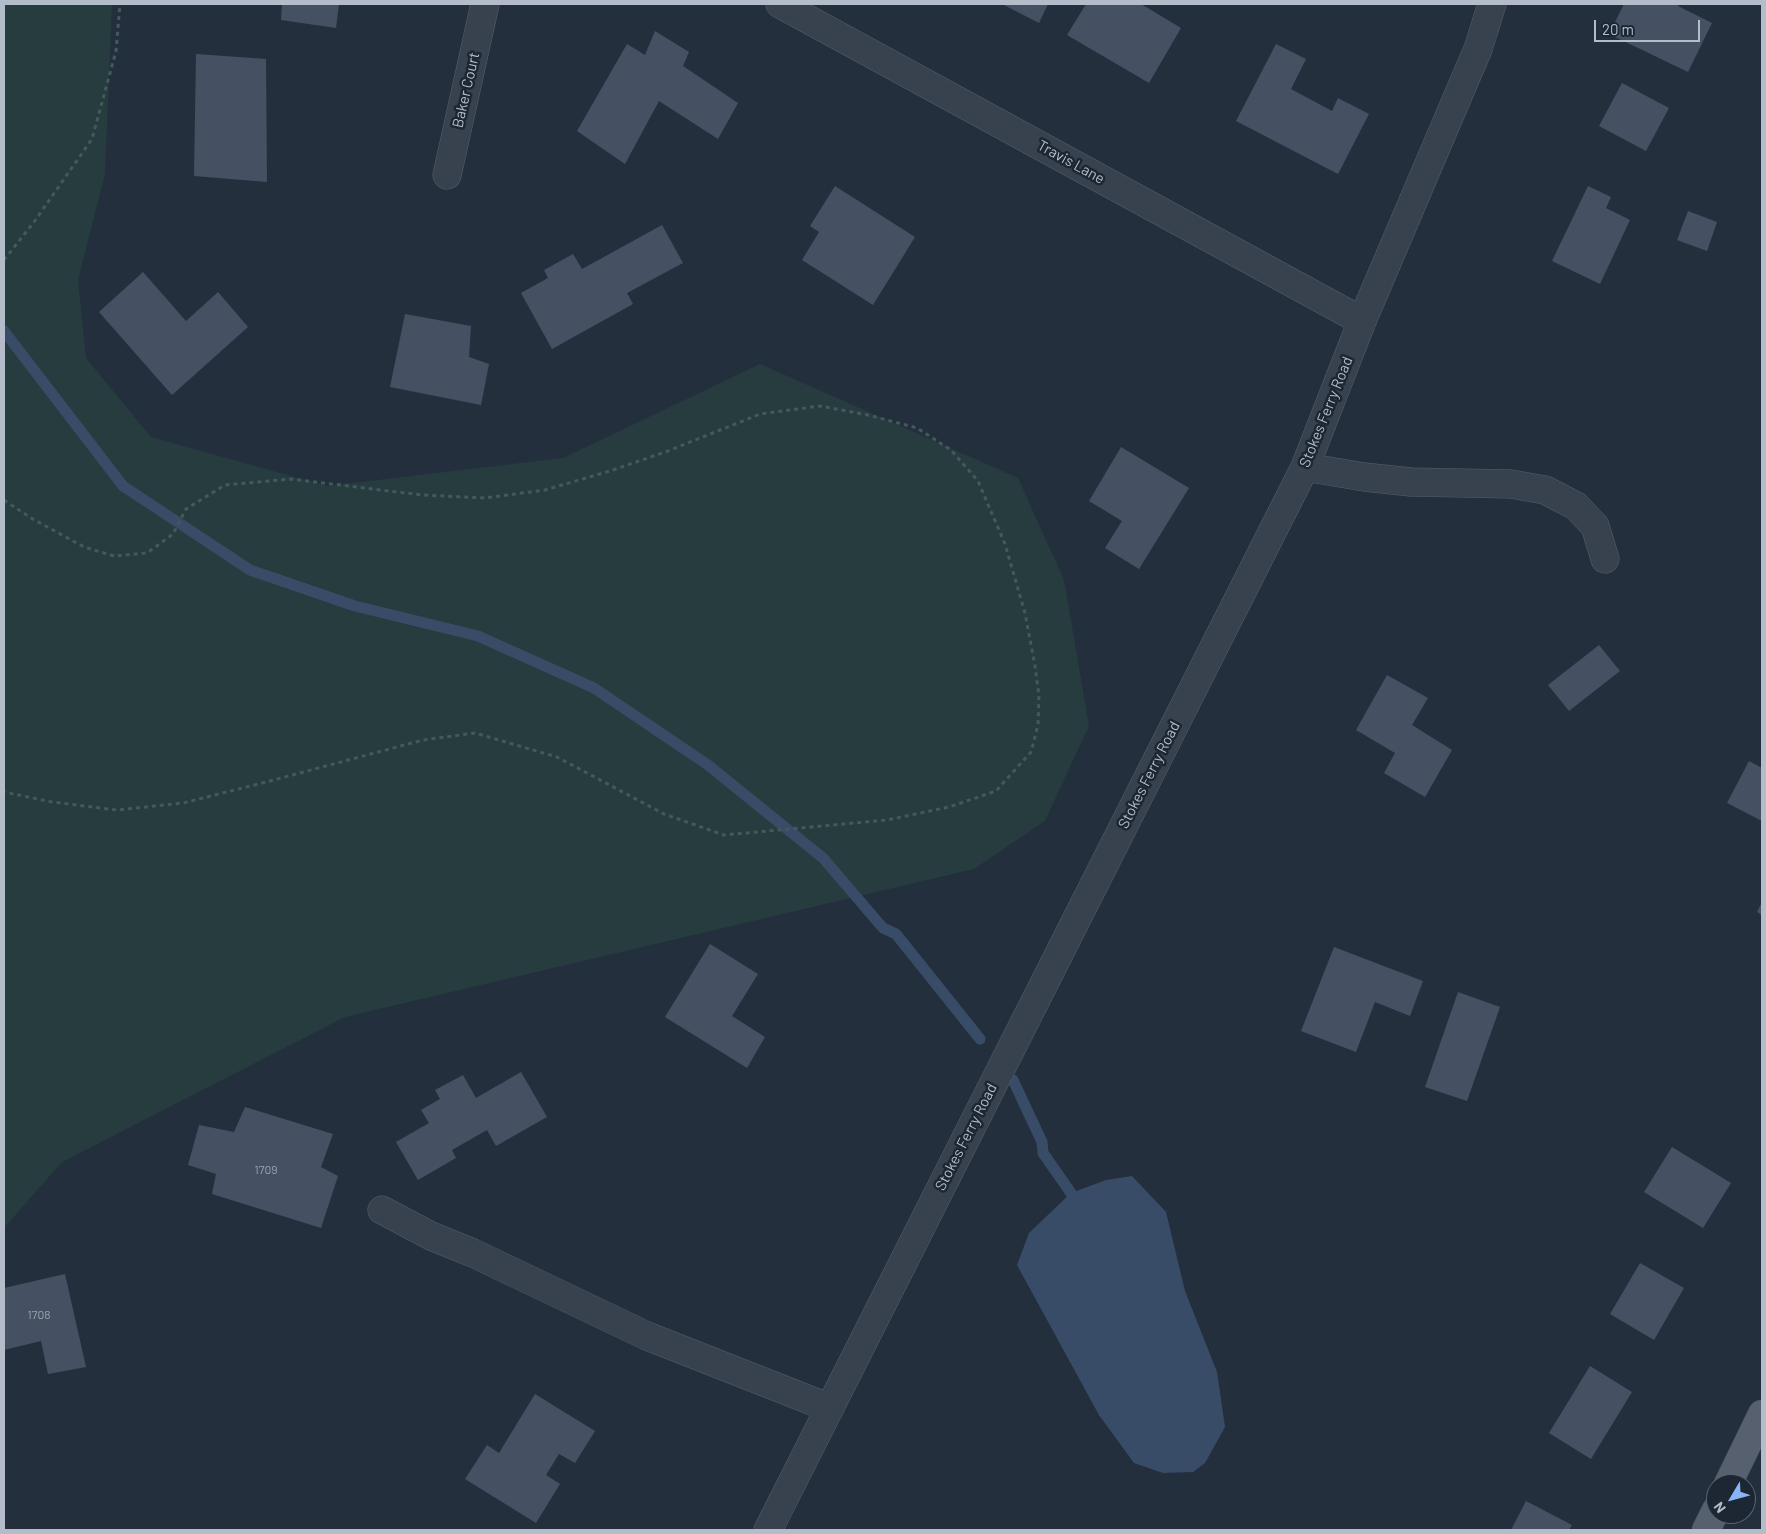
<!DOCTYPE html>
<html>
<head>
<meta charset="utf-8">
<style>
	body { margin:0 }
	#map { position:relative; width:1766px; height:1534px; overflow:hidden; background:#242f3e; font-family:Barlow,sans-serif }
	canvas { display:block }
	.frame { position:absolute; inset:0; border:5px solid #b4bcc9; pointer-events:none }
	.north { position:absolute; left:1706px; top:1474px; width:50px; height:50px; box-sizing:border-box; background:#1d2633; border:1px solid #59626f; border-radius:50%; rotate:233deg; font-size:14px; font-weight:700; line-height:20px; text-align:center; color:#b4bcc9 }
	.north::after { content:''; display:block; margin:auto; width:18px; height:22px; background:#8ab4f8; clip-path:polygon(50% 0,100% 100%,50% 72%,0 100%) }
	.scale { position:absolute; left:1594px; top:20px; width:106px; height:22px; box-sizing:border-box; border:2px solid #b4bcc9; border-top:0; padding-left:6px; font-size:15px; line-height:18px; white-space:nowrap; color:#b4bcc9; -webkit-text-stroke:4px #1d2633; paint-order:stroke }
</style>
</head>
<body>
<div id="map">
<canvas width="1766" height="1534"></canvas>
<div class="frame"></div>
<div class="north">N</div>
<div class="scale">20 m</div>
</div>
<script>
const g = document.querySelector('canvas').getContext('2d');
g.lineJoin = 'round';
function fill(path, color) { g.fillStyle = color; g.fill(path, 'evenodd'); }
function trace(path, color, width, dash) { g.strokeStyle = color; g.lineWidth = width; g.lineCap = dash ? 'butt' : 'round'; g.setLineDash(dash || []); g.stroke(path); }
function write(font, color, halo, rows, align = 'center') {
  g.font = font + ' Barlow,sans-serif'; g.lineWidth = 5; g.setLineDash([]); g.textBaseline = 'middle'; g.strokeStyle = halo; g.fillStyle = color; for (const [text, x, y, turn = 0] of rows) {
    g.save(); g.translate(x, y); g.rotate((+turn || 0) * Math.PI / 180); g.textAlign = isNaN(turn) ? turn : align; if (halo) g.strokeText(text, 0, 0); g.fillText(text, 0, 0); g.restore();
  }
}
fill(new Path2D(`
	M4,4H112L105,174L78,280L86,358L151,437L327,486L563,458L760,364L1018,478L1064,580L1089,726L1045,821L974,869L345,1017L62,1162L4,1228Z`), '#263c3f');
fill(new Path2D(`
	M1132,1176L1166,1212L1185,1291L1217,1372L1225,1427L1205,1463L1193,1472L1163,1473L1134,1463L1099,1415L1017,1265L1029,1233L1071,1193L1106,1180Z`), '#394c67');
trace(new Path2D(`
	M4,331L123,486L250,570L355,606L478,636L594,688L708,765L823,858L883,928L896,934L980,1039
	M1013,1080L1042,1142L1043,1153L1071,1193L1077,1207`), '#394c67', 11);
fill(new Path2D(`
	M282,4H339L336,28L281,20Z
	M1002,4H1048L1039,23Z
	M1086,4H1141L1181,28L1149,83L1067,35Z
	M1624,4H1679L1678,6L1712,23L1688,72L1609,34Z
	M655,31L689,52L683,66L738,103L718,139L659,101L625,164L577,131L627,44L645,55Z
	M1276,44L1306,59L1291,89L1332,111L1338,98L1369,114L1338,174L1236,121Z
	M196,54L266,59L267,182L194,176Z
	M1622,83L1669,108L1646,151L1599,126Z
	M835,186L915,237L873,305L802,260L819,232L810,226Z
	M1588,186L1611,197L1606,208L1630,220L1600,284L1552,261Z
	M1688,211L1717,222L1707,251L1677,240Z
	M662,225L683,263L627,293L633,304L552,349L521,293L548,278L544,270L573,254L582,269Z
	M143,272L186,321L218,292L248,327L172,395L99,312Z
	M405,314L471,326L469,357L489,364L481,405L390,387Z
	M1121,447L1189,488L1139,569L1105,548L1122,521L1089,501Z
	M1599,645L1620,671L1569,711L1548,685Z
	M1387,675L1428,698L1412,725L1452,750L1425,797L1384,773L1395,753L1356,730Z
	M1749,761L1762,768V821L1727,803Z
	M1762,902V915L1757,912Z
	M710,944L758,974L732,1016L765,1037L747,1068L665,1017Z
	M1334,947L1423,981L1410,1016L1375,1002L1356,1052L1301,1031Z
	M1458,992L1500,1007L1467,1101L1425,1087Z
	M521,1072L547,1117L496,1146L487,1130L452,1150L456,1158L418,1180L396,1142L429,1123L421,1110L440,1099L435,1090L463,1075L476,1098Z
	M245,1107L333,1134L321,1167L338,1176L321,1228L212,1194L216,1174L188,1165L199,1125L234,1132Z
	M1672,1147L1731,1183L1703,1228L1644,1192Z
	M1640,1263L1684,1288L1654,1340L1610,1314Z
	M65,1274L86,1367L48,1374L41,1341L4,1350V1288Z
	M1590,1366L1632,1392L1591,1459L1549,1433Z
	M535,1394L595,1431L575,1463L559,1454L546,1475L560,1484L536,1523L465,1479L487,1445L499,1453Z
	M1526,1501L1572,1525L1569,1530H1511Z`), '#455162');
const minor = new Path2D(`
	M780,4L1362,321
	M447,175L485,4
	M1305,467L1364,477L1411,482L1511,484L1545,490L1576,506L1595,526L1605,559
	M382,1210L431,1236L473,1253L647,1336L830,1408
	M768,1530L1305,467L1362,321L1478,49L1492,4`);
const major = new Path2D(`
	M1728,1484L1762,1414
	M1706,1530L1716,1510`);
trace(minor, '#565f6c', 29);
trace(major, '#414a57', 29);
trace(new Path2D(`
	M4,260L34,222L92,139L116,51L120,4
	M4,500L31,518L84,547L114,556L147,553L173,534L186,509L225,485L291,479L422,495L485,498L545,490L610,471L668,451L760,414L820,406L868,415L917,428L951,450L978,481L1005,544L1025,613L1035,666L1039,696L1038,725L1031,752L996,791L949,807L887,820L724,835L664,814L557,757L475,733L423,740L270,781L183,803L117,810L52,802L4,792`), '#44595c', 3, [4, 4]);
trace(minor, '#38414e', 28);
trace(major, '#56606e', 28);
write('12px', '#98a1af', null, [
	["1709",266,1170],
	["1708",39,1315]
]);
write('15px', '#b4bcc9', '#1d2633', [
	["Baker Court",466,90,-77],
	["Travis Lane",1071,162,29],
	["Stokes Ferry Road",1326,412,-68],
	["Stokes Ferry Road",1149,775,-63],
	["Stokes Ferry Road",966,1137,-63]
]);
</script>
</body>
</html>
